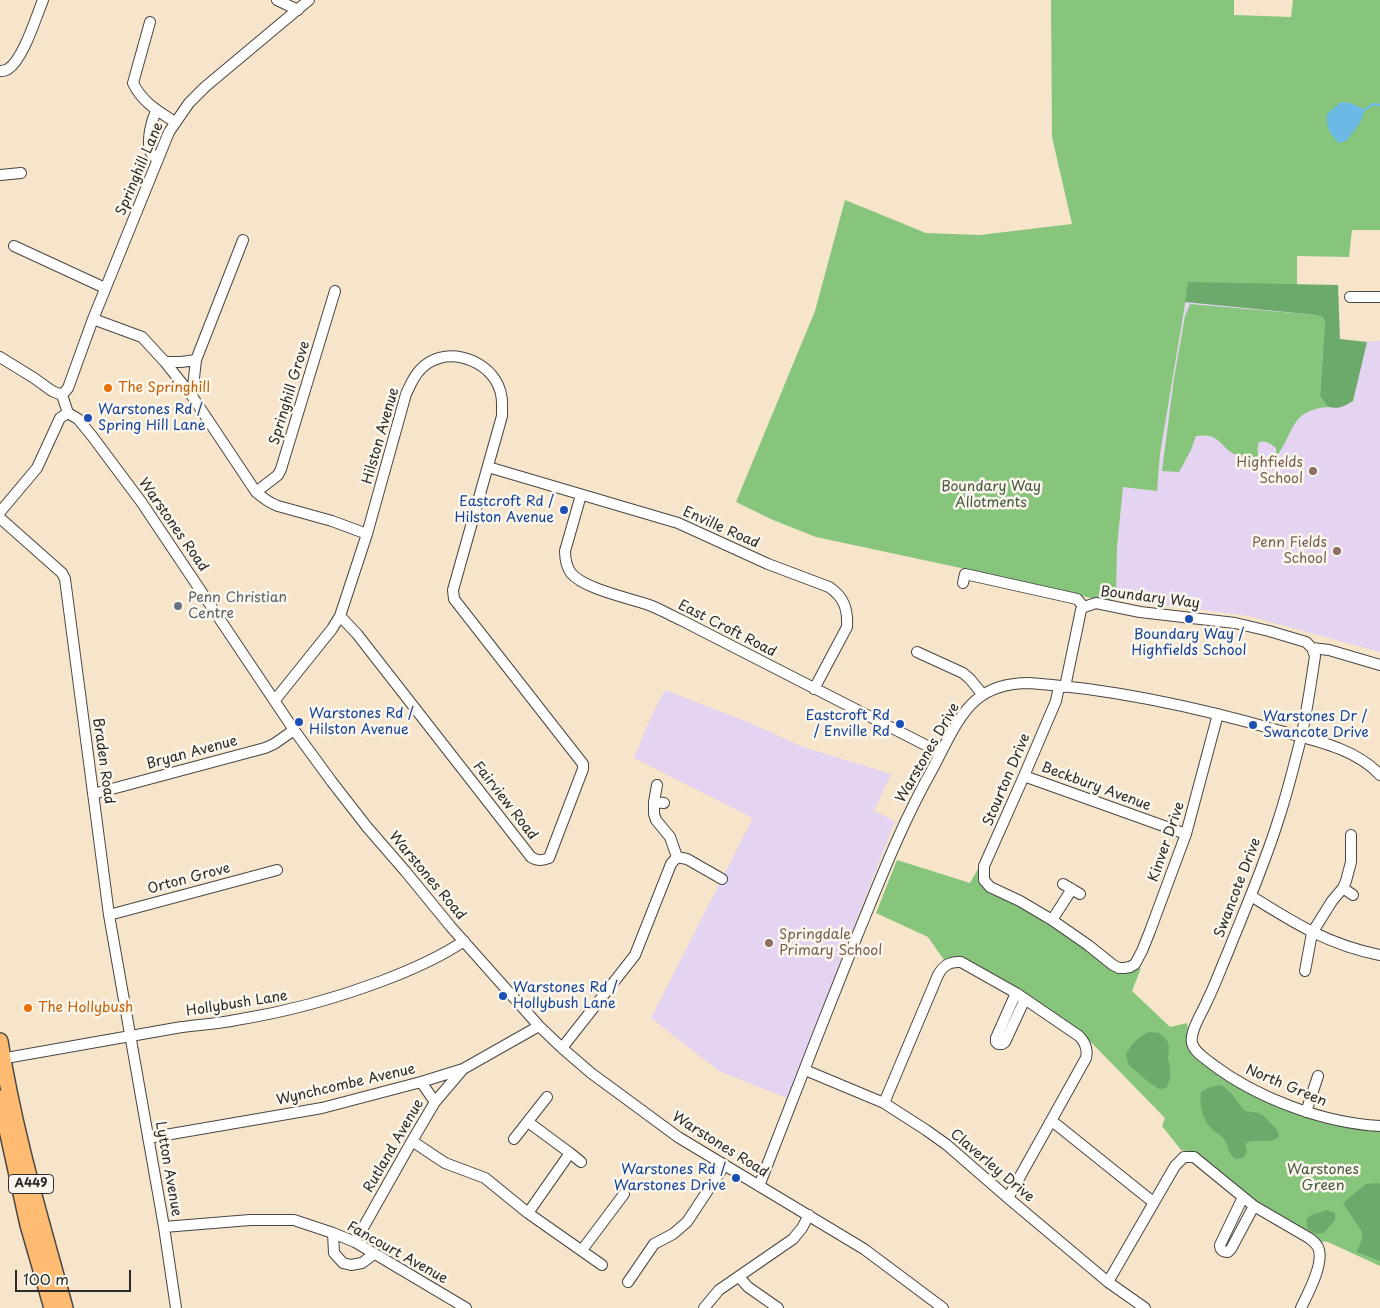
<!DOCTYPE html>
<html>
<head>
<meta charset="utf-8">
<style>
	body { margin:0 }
	#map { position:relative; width:1380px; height:1308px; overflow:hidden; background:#f6e4cb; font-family:"Playpen Sans",sans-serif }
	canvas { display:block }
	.scale { position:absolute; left:15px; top:1270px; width:116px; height:22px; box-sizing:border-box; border:2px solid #2b2b2b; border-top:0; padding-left:6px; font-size:15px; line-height:18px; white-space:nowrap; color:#2b2b2b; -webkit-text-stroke:4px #fbf7ec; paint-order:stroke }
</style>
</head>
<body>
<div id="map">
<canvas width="1380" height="1308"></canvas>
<div class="scale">100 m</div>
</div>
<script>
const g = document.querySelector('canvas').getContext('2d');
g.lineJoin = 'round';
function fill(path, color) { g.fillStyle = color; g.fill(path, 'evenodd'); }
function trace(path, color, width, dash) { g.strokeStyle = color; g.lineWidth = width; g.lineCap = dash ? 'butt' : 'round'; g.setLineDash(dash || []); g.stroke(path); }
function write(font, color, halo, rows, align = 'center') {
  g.font = font + ' "Playpen Sans",sans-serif'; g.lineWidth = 5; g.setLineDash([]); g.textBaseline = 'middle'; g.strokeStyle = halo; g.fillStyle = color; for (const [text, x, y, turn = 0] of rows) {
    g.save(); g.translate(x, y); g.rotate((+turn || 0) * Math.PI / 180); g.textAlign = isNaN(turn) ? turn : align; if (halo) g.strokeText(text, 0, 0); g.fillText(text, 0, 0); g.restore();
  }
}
fill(new Path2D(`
	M1188,285L1337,293L1340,343L1380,341V652L1249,616L1116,599L1117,547L1123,487L1157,491L1160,454Z
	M665,690L750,723L803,747L891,774L874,811L895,821L787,1098L719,1071L651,1018L753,818L634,758L650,719Z`), '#e4d3f1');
fill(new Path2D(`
	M1051,0H1234V15L1291,17L1293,0H1380V230H1352L1349,257L1297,256V291L1188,286L1160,454L1157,491L1123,487L1117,547L1116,599L1104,601L961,568L816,537L773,520L736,502L815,311L845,200L926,233L980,235L1072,224L1052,137Z
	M1190,304L1316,315L1322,317L1325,321L1320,396L1328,407C1289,410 1295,433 1276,457V448C1271,444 1265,440 1259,442C1257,448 1257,454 1260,460L1265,459L1266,462L1260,464H1246L1242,459L1240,455C1226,455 1222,438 1209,436C1205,435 1200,436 1196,436L1191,450L1179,472L1162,471L1174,378L1185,316Z
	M897,860L970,883L978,869L984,887L1049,922L1129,972L1141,968L1132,991L1170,1027L1187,1023L1190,1047L1281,1104L1380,1129V1266L1328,1242L1317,1241L1252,1199L1194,1152L1181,1150L1162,1126L1165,1118L1084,1035L1025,994L959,957L944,960L928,937L876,913Z`), '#86c57b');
fill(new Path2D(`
	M1188,282L1338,285L1340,339L1367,342L1353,401C1343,407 1340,409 1328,407L1320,396L1325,321L1322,317L1316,315L1185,302Z
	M1149,1032L1159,1033L1167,1040L1169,1047L1168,1058L1170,1068V1080L1166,1088L1159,1089L1146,1080L1128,1064L1126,1055C1131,1044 1137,1038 1149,1032Z
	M1221,1085C1234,1093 1235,1100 1245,1111L1258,1113L1264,1116L1278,1131L1279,1137L1271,1141H1250L1245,1144L1247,1152L1243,1158L1236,1159C1226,1151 1230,1147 1224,1139C1220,1134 1213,1131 1209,1126C1202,1118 1199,1103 1201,1092L1210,1087Z
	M1378,1183L1380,1184V1261L1357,1252L1362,1239V1232L1343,1203L1366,1184Z
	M1327,1210L1335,1213V1220L1324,1233L1316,1234L1308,1229L1306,1221L1309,1216Z`), '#6caa6b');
fill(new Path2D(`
	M1341,102C1350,102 1357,105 1364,110C1363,122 1353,132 1346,141L1339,143C1329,133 1326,127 1327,114Z`), '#6cb9e6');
trace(new Path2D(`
	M1364,110L1374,104L1380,105`), '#6cb9e6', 2.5);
const minor = new Path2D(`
	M277,0L298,10
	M150,22L133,83C142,102 158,111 175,122
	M0,71C2,71 5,71 8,69C23,60 36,17 43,0
	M156,111C151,122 147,139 150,151C151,154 155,157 157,160
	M0,175L21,173
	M14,246L105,288
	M1350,297H1380
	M93,319L142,337L165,362L192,396L256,492C263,498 269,503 278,506L332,521L367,534
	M0,357L34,378L52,391L62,395L68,413L78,419L92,436L142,503L294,730L332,782L367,827L406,872L451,927L539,1026L562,1048L591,1073L678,1137L864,1249L943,1308
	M196,360L243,240
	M165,362H181L196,360L192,396
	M62,395L68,388L93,319L169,132L189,103L205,87L309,0
	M488,467L678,523L768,564L829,587C844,597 848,609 847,627L814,689
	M256,492L278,475L281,469L335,291
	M581,495L565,551C565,559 566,566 571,573C584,589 629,598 649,605C660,609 670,615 681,620L941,753
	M0,512L37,468L60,418L68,413
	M0,518L62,573L65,579L109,915L164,1227L176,1308
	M963,583L965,574L1077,599L1084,607
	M1084,607L1096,603L1140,612L1235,623L1269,631L1306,642L1312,648
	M1312,648L1315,656C1311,683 1307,711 1301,738C1294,766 1287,794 1278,821C1264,866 1245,909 1228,952C1221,968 1215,985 1207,1001C1203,1011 1196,1021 1193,1032C1192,1036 1191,1039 1192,1043C1194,1052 1205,1058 1212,1064C1257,1098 1323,1123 1380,1126
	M1312,648L1329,650L1380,665
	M917,652L963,673L970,679L983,695
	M1059,686L1056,701L1024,776L984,866V880L990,887L1020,901L1052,920L1088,945L1113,965L1119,968H1124L1130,967L1135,964L1142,951L1150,931L1186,834L1218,714
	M1065,687L1081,610L1084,607
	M275,700L332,629L340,616L367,534L406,394C410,386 413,377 420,370C442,345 485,357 498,385C503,395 502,405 502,416L453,590L454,599L583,764V769L549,858C542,861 537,861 531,857L357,634L340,616
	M1024,776L1186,834
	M657,785L654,802V814L656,820L670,837L677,857
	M93,794L265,748L274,744L294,730
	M654,802L664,803
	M1063,884L1080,894
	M1343,888L1353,895
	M1251,896C1294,923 1329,945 1380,955
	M109,915L277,870
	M1052,920L1072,889
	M1305,971L1312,933L1332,901L1343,888L1346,881L1351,862V835
	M1016,993L996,1038V1042L998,1044H1002L1005,1042L1025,999
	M562,1048L635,955L671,864L677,857L687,859L722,879
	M0,1059C59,1049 117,1038 176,1028C196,1025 216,1024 236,1020C286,1012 334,999 382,981C411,970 439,958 464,941
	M805,1070L884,1103L926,1130L947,1145L1008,1198L1108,1282L1145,1308
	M421,1082L435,1102
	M884,1103L938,975C943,966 949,961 961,962L1016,993L1079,1036C1085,1042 1088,1049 1086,1058L1008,1198
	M1306,1112L1318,1076
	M1052,1121L1153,1202
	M528,1122L570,1153L528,1213
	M148,1138L322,1108L421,1082L463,1069L539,1026
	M514,1139L547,1097
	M412,1141L445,1163L485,1178L528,1213L602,1265
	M570,1153L581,1162
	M759,1186C791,1103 824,1019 857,936C880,880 902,823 932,770C944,748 957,716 976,700C991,687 1011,683 1029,683C1116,689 1201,708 1284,732C1317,741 1356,749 1380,775
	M1243,1197L1220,1245C1220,1250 1223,1252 1228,1252L1231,1249L1254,1206
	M164,1227L250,1220H294L333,1233L355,1242L466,1308
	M333,1233L334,1253L343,1263L351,1265L362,1263L374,1254
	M355,1242L412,1141L435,1102L463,1069
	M582,1250L624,1194
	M739,1277L748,1287L778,1308
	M628,1282L654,1244L673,1234L687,1222L724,1166
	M1108,1282L1175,1166L1184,1157H1194L1254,1206L1309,1238C1314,1242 1318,1245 1319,1250C1323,1266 1308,1293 1301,1308
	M704,1308L719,1290L793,1239L802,1228L809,1215`);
const highway = new Path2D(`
	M0,1041C14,1132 41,1220 65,1308
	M0,1098L28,1225L52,1308`);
trace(minor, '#494743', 12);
trace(highway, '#494743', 18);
trace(minor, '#fff', 10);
trace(highway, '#ffbb71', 15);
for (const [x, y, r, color] of [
	[108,388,5,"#e8710a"],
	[88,418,5,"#1a4fb4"],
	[1313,471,5,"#8d6e63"],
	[564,510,5,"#1a4fb4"],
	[1337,551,5,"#8d6e63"],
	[178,606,5,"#6b7280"],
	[1189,619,5,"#1a4fb4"],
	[299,722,5,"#1a4fb4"],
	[900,724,5,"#1a4fb4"],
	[1253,725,5,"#1a4fb4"],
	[769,943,5,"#8d6e63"],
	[503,996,5,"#1a4fb4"],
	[28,1008,5,"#e8710a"],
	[736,1178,5,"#1a4fb4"]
]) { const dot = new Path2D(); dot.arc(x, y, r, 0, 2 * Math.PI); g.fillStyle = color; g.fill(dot); trace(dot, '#fbf7ec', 2); }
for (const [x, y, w] of [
	[31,1184,45]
]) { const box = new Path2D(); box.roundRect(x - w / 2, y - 9.5, w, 19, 4); g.fillStyle = '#fbf7ec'; g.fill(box); trace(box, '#2b2b2b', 1); }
write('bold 12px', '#2b2b2b', null, [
	["A449",31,1184]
]);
write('14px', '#2b2b2b', '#fbf7ec', [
	["Springhill Lane",140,169,-67],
	["Springhill Grove",290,393,-73],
	["Hilston Avenue",381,436,-74],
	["Warstones Road",173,525,55],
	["Enville Road",721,528,24],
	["Boundary Way",1150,598,7],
	["East Croft Road",727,629,27],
	["Bryan Avenue",192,753,-15],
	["Warstones Drive",928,753,-60],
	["Braden Road",103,761,82],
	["Stourton Drive",1007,780,-67],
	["Beckbury Avenue",1096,787,20],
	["Fairview Road",505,801,52],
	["Kinver Drive",1167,842,-71],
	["Warstones Road",427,876,50],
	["Orton Grove",189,879,-15],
	["Swancote Drive",1238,888,-69],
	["Hollybush Lane",237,1004,-9],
	["Wynchcombe Avenue",346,1085,-13],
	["North Green",1286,1086,23],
	["Warstones Road",720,1145,32],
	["Rutland Avenue",394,1146,-60],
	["Claverley Drive",992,1166,40],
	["Lytton Avenue",168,1169,80],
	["Fancourt Avenue",397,1253,29]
]);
write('14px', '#c56008', '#fbf7ec', [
	["The Springhill",118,388],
	["The Hollybush",38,1008]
], 'left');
write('14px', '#164399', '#fbf7ec', [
	["Warstones Rd /",98,410],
	["Spring Hill Lane",98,426],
	["Eastcroft Rd /",554,502,"right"],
	["Hilston Avenue",554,518,"right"],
	["Boundary Way /",1189,635,"center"],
	["Highfields School",1189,651,"center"],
	["Warstones Rd /",309,714],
	["Hilston Avenue",309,730],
	["Eastcroft Rd",890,716,"right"],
	["/ Enville Rd",890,732,"right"],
	["Warstones Dr /",1263,717],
	["Swancote Drive",1263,733],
	["Warstones Rd /",513,988],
	["Hollybush Lane",513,1004],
	["Warstones Rd /",726,1170,"right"],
	["Warstones Drive",726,1186,"right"]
], 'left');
write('14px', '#785e54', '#fbf7ec', [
	["Highfields",1303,463],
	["School",1303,479],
	["Penn Fields",1327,543],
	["School",1327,559],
	["Springdale",779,935,"left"],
	["Primary School",779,951,"left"]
], 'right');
write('14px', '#465943', '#fbf7ec', [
	["Boundary Way",991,487],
	["Allotments",991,503],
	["Warstones",1323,1170],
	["Green",1323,1186]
]);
write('14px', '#5b616d', '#fbf7ec', [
	["Penn Christian",188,598],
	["Centre",188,614]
], 'left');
</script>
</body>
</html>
